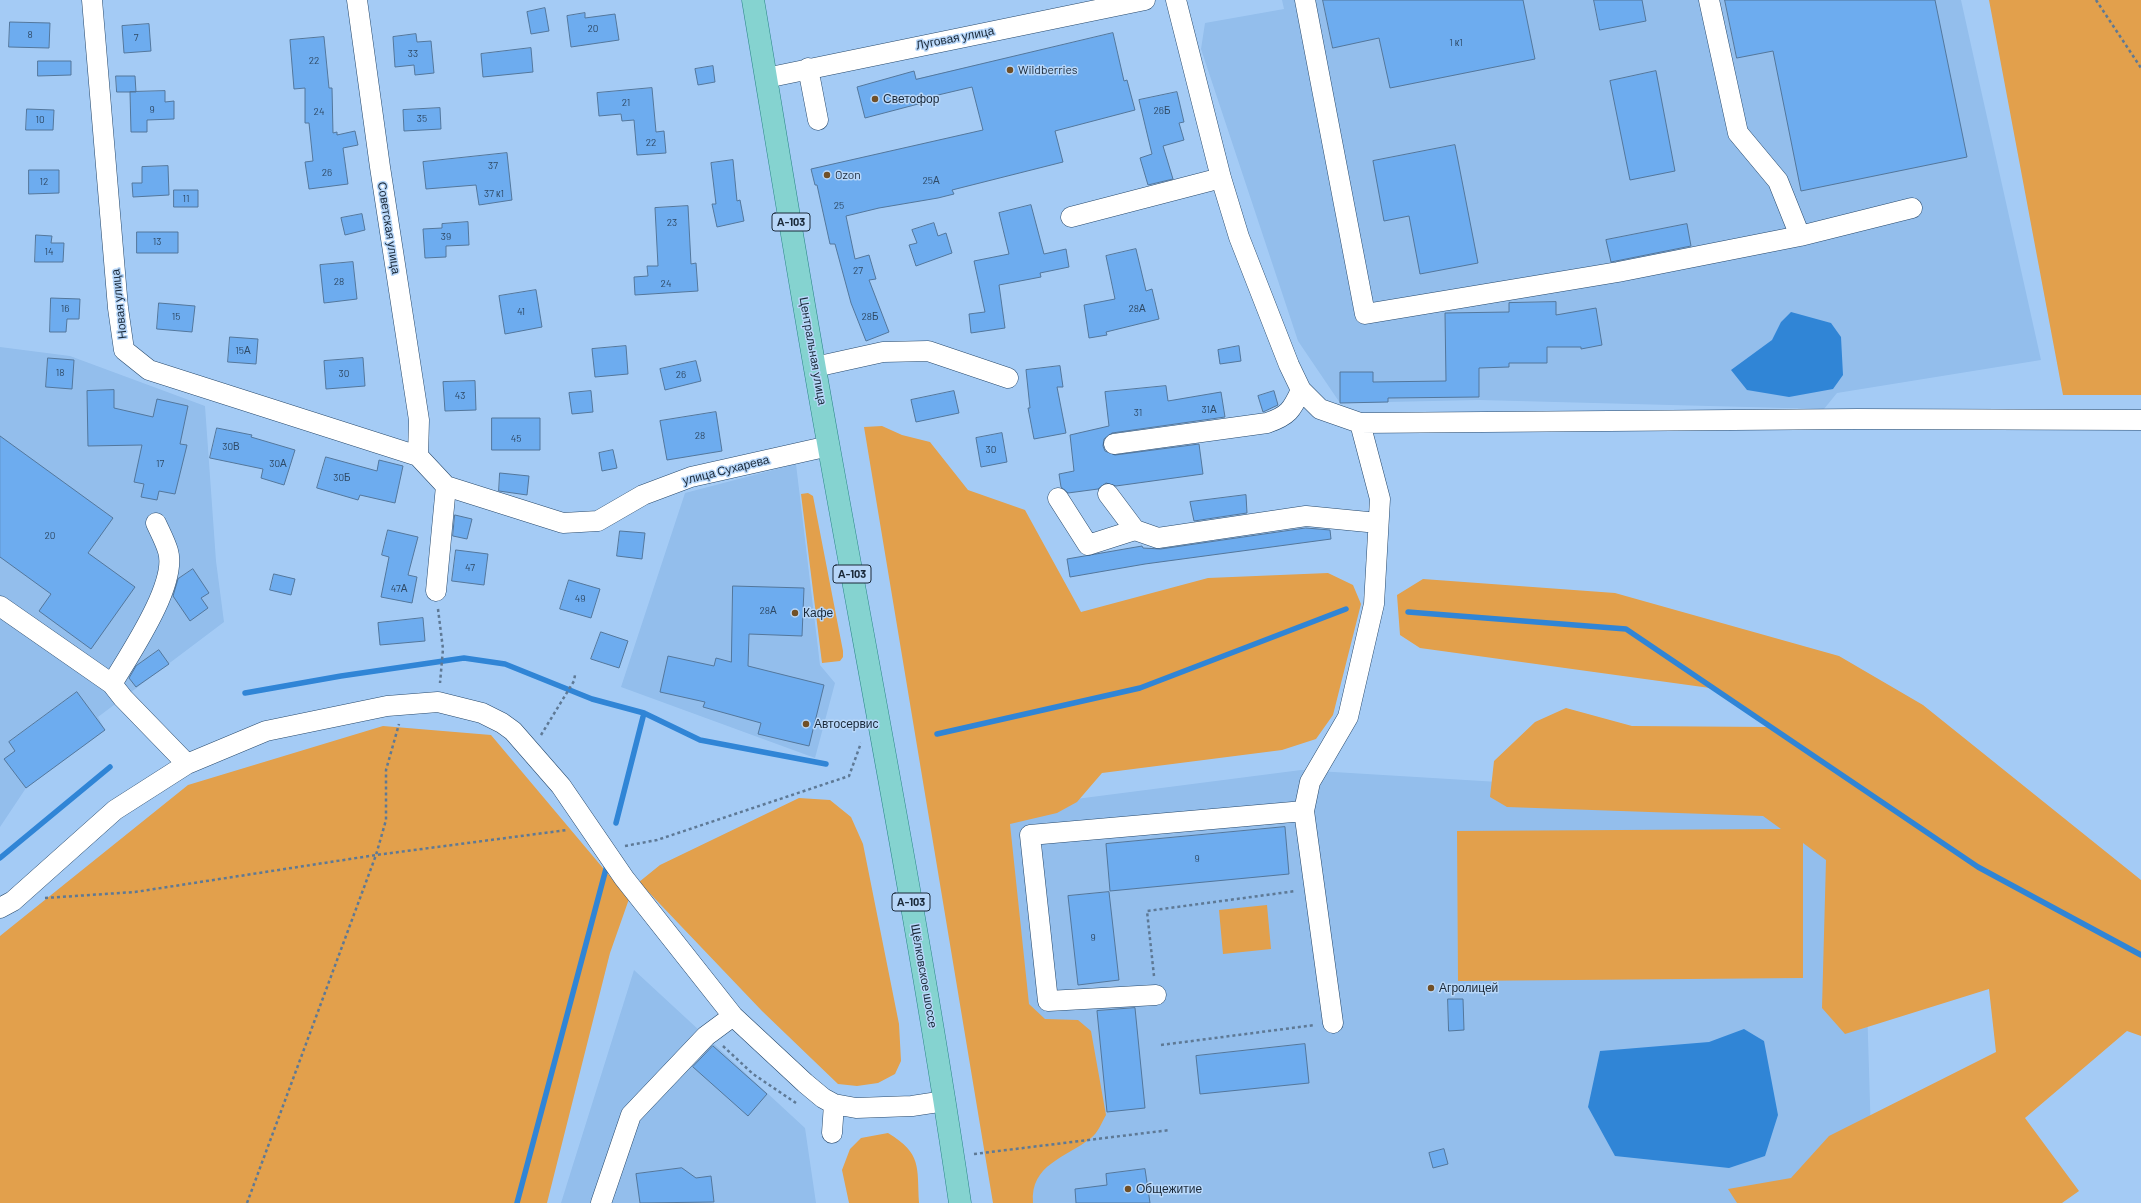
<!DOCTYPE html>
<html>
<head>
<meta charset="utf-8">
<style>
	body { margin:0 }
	canvas { display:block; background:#a4cbf5 }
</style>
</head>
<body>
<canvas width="2141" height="1203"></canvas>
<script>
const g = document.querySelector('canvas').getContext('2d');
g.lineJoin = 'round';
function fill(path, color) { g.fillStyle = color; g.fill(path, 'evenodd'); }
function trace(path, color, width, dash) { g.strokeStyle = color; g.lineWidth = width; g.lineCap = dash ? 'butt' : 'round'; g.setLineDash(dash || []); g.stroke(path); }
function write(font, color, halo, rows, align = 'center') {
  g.font = font + ' Barlow,sans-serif'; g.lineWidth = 3; g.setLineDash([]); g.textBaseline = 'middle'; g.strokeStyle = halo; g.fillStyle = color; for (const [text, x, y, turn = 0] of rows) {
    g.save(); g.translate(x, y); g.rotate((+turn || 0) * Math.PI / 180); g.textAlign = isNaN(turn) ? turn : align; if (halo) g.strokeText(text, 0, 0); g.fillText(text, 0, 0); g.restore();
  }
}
fill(new Path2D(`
	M1282,0H1961L2041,360L1837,393L1824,409L1479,400L1340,403L1298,341L1201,49L1205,23L1284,9Z
	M0,347L70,356L205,406L216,561L224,622L98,717L105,730L26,788L0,827Z
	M796,464L820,665L835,683L815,758L621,687L685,493Z
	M1301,770L1861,804L1873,1203H1019L975,812Z
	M634,970L805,1128L816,1203H561Z`), '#93beec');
fill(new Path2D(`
	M1989,0H2141V395H2063Z
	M882,426L902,435L930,442L968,490L1025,510L1081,612L1208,578L1328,573L1353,585L1361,604L1333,715L1316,739L1282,750L1102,773L1077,802L1057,813L1010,824L1029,1004L1045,1019L1078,1020L1091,1031L1106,1115C1102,1122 1098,1133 1091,1138C1066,1158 1030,1164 1033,1203H993L864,427Z
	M808,493L813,496L843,651V657L840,661L822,663L801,494Z
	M1423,579L1615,593L1839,656L1923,705L2141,880V1036L2127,1031L2025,1118L2079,1191L2062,1203H1737L1728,1189L1791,1178L1829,1136L1996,1052L1989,989L1845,1034L1822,1008L1826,860L1803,843V978L1458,981L1457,831L1781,829L1763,816L1507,807L1490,797L1494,761L1535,722L1566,708L1632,726L1770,727L1710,688L1420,648L1400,635L1397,595Z
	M383,726L491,735L629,899L610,953L547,1203H0V936L188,785Z
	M799,798L830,800L851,817L863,844L899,1024L901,1061L895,1074L878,1083L857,1086L838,1084L762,1011L639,882L660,865Z
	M1267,905L1271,949L1223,954L1219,910Z
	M888,1133C922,1154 917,1166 919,1203H849L842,1170L850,1149L861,1138Z`), '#e2a04c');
fill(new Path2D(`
	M1791,312L1831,323L1841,337L1843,375L1833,389L1789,397L1747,390L1731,370L1772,340L1781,322Z
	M1744,1029L1764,1041L1778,1115L1765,1156L1729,1168L1615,1156L1588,1107L1600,1051L1709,1042Z`), '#3085d6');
trace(new Path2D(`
	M1408,612L1626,629L1978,867L2141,955
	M245,693L341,676L464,658L505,664L592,699L644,713L700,740L826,764
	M937,734L1140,688L1346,609
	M616,823L644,713
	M0,858L110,767
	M517,1203L607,865`), '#3085d6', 5.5);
const building = new Path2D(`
	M1323,0H1523L1535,59L1390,88L1379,38L1333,48Z
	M1594,0H1642L1646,21L1600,30Z
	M1725,0H1935L1967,157L1801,191L1773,51L1737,58Z
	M545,8L549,31L531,34L527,12Z
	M585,13V18L615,14L619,40L571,47L567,16Z
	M10,22L50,23L49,48L9,47Z
	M149,24L151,51L124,53L122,26Z
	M1113,33L1124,81L1127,80L1135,110L1055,131L1063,162L952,190L954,194L938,198L879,208L846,216L855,259L869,255L876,279L869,280L889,332L866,341L851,303L835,244H830L817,185H815L811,169L983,130L972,87L921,99L922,103L865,118L857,87L914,71L916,79Z
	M416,34L417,42L431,41L434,73L415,75L414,65L395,67L393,37Z
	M324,37L329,88H332L333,133L337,132V135L355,131L358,145L343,148L348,184L309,189L305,162L313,161L309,123H305V88L294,89L290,40Z
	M531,48L533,72L483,77L481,54Z
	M38,61H71V75L38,76Z
	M713,66L715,82L698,85L695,69Z
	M1656,71L1675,171L1630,180L1610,81Z
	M116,76H135L136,92H117Z
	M652,88L656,132L664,131L666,153L637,155L634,120L622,121L621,114L599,116L597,93Z
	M165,91V102L174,101V119L147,120V132H131L130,92Z
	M1177,92L1184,122L1179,123L1184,140L1163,146L1173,179L1148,185L1140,158L1152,154L1139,100Z
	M440,108L441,129L404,131L403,110Z
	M27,109L54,110L53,130H26Z
	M1455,145L1478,263L1420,274L1409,216L1384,221L1373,161Z
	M507,153L512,200L479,205L476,185L426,189L423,162Z
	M733,160L737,201L740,200L744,221L717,227L712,204H716L711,163Z
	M168,166L169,195L133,197L132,183H142V167Z
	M29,170H59V193L29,194Z
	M174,190H198V207H174Z
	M1031,205L1044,254L1066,249L1069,267L1040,273L1041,277L999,285L1005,328L971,333L969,314L985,312L974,261L1009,254L999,213Z
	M688,206L691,264L696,263L698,291L635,295L634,277L648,276L647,266H658L655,208Z
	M362,214L365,230L345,235L341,218Z
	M468,222L469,245L446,246V257L425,258L423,229L442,228V224Z
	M934,223L938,236L946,233L952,253L916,266L909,245L917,243L912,230Z
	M1687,224L1691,246L1611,262L1606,240Z
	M137,232H178V253H137Z
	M36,235L52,236L51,243H64L63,262H35Z
	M1136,249L1146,291L1152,289L1159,319L1106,332L1107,335L1089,338L1084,305L1115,299L1106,256Z
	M353,262L357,299L324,303L320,265Z
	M536,290L542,327L505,334L499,296Z
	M51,298L80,299L79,319H67L66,332H50Z
	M1556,302V315L1596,308L1602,345L1581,349V347H1547V363H1509V367L1479,368V397L1388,398V402L1340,403V372H1373V382L1446,381L1445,313L1509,312V303Z
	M159,303L195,306L192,332L157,329Z
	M230,337L258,339L256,364L228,362Z
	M626,346L628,374L595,377L592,349Z
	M1239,346L1241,361L1220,364L1218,350Z
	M48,358L74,360L72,389L46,387Z
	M363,358L365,386L326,389L324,361Z
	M696,361L701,381L665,390L660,369Z
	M1060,366L1063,387H1057L1066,433L1034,439L1028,408H1030L1026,370Z
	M475,381L476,410L445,411L443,382Z
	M1166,386L1168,401L1221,392L1225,417L1112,433L1104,439L1103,446L1105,451L1115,455L1199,444L1203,474L1116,486L1106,483L1098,489L1068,493L1061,487L1059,474L1074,471L1070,435L1109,426L1105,392Z
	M114,390V408L153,417L157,399L188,406L180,444L187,445L175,494L159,491L157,500L141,497L144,484L134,482L142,445L88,446L87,391Z
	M591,391L593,412L572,414L569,393Z
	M954,391L959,413L916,422L911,400Z
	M1274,391L1278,405L1263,412L1258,396Z
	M716,412L722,451L667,460L660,421Z
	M492,418H540V450H492Z
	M217,428L252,435L251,437L295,450L284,485L261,478L263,469L210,458Z
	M1002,433L1007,462L981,467L976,438Z
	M0,436L113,518L88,553L135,587L91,649L39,611L51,594L0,557Z
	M613,450L617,468L602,471L599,453Z
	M326,457L377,471L379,460L403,466L395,503L360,495L358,500L317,488Z
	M500,473L529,476L527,495L499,491Z
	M1246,495L1247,513L1194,521L1190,502Z
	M455,515L472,519L467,539L453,536Z
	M1306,528L1330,530L1331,539L1145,564L1070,577L1067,559L1142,546L1143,548L1160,549Z
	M388,530L418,537L408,575L417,577L412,603L381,597L389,557L382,555Z
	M620,531L645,533L642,559L617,556Z
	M456,550L488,554L484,585L452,581Z
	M193,569L209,593L201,598L208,608L190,621L173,596L178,579Z
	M274,574L295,579L291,595L270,590Z
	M569,580L600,589L591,618L560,609Z
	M733,586L804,588L802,636L749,634L748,666L824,685L809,746L758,734L761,723L703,707L705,702L660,692L668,656L714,666L716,658L731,662Z
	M423,618L425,641L380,645L378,623Z
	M601,632L628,641L619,668L591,659Z
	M159,650L169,664L136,687L129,678L136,666Z
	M77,692L105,730L26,788L4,759L15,751L9,742Z
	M1285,827L1289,874L1110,891L1106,844Z
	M1109,892L1119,980L1078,985L1068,896Z
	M1448,999H1463L1464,1030L1449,1031Z
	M1135,1008L1145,1108L1107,1112L1097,1011Z
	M1305,1044L1309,1083L1200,1094L1196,1056Z
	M713,1046L767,1094L748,1116L693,1067Z
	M1444,1149L1448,1164L1433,1168L1429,1153Z
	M682,1168L696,1178L711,1176L714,1202L640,1203L636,1174Z
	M1145,1169L1150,1203H1076L1075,1189L1107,1185L1106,1174Z`);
fill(building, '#6dacef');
trace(building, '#53779c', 1);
const minor = new Path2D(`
	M92,0L118,308L124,350L149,370L418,456L446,486
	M357,0L380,167L419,420L418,456
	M1176,0L1221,178L1239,237L1289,365L1301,390L1320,409L1360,423L1857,419L2141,420
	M1305,0L1365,314L1618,272L1800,236L1912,208
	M1709,0L1738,133L1778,181L1800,236
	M808,68L818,120
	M766,78L1145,0
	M1071,217L1221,178
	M815,367L883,352L928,351L1008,378
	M1114,444L1267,423C1288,416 1292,410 1301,390
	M446,486L563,523L598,521L643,495L691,477L829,446
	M1108,494L1135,530
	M1058,498L1088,545L1135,530L1158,538L1306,516L1378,523
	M436,591L446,486
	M0,606L112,684L123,698L187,764
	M112,684C129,655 178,584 168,551C165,541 160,532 156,523
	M0,908L13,901L115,810L187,764L266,731L387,706L438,702L482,713L502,723L513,731L561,786L624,878L733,1016L805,1083L823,1098L834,1104L856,1108L912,1106L945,1101
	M1156,995L1048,1001L1030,835L1304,811
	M1333,1023L1304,811L1310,782L1348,717L1374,604L1380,499L1360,423
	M832,1133L834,1104
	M601,1203L631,1115L706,1036L733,1016`);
const major = new Path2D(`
	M753,0C778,149 802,299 829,448C874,699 923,950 960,1203`);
trace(minor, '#27496c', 21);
trace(major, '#2a8586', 23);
trace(new Path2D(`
	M2096,0L2141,68
	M438,609L443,649L440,683
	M541,735L574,681L575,675
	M625,846L657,840L849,776L861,743
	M45,898L135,892L376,855L567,830
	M1154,976L1147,911L1296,891
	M1161,1045L1315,1025
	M723,1046L753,1074L796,1103
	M974,1154L1170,1130
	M247,1203L376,855L386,820V770L399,724`), '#5e7995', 2.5, [3, 3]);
trace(minor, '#fff', 20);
trace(major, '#85d3d0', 22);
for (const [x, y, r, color] of [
	[1010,70,4,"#715027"],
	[875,99,4,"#715027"],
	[827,175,4,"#715027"],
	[795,613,4,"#715027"],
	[806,724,4,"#715027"],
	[1431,988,4,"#715027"],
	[1128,1189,4,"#715027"]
]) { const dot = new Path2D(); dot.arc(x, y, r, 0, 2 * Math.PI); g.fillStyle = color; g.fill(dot); trace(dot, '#b8d7f9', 1.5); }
write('10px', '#2f4a66', null, [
	["20",593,29],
	["8",30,35],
	["7",136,38],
	["1 к1",1456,43],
	["33",413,54],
	["22",314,61],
	["21",626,103],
	["9",152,110],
	["26Б",1162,111],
	["24",319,112],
	["35",422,119],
	["10",40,120],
	["22",651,143],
	["37",493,166],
	["26",327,173],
	["25А",931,181],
	["12",44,182],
	["37 к1",494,194],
	["11",186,199],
	["25",839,206],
	["23",672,223],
	["39",446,237],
	["13",157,242],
	["14",49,252],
	["27",858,271],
	["28",339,282],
	["24",666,284],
	["16",65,309],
	["28А",1137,309],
	["41",521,312],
	["15",176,317],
	["28Б",870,317],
	["15А",243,351],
	["18",60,373],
	["30",344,374],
	["26",681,375],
	["43",460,396],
	["31А",1209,410],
	["31",1138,413],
	["28",700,436],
	["45",516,439],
	["30В",231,447],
	["30",991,450],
	["17",160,464],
	["30А",278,464],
	["30Б",342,478],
	["20",50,536],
	["47",470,568],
	["47А",399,589],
	["49",580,599],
	["28А",768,611],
	["9",1197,859],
	["9",1093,938]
]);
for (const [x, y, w] of [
	[791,222,38],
	[852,574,38],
	[911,902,38]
]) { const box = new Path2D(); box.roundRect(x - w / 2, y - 9, w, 18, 3); g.fillStyle = '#b8d7f9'; g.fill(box); trace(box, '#1a2939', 1); }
write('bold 11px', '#1a2939', null, [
	["А-103",791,222],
	["А-103",852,574],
	["А-103",911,902]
]);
write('12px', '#1a2939', '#b8d7f9', [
	["Луговая улица",955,38,-11],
	["Советская улица",389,228,81],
	["Новая улица",119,304,-96],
	["Центральная улица",813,351,80],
	["улица Сухарева",726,470,-14],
	["Щёлковское шоссе",924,976,80]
]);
write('12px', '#1a2939', '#b8d7f9', [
	["Wildberries",1018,70],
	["Светофор",883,99],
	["Ozon",835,175],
	["Кафе",803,613],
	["Автосервис",814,724],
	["Агролицей",1439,988],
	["Общежитие",1136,1189]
], 'left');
</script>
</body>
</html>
